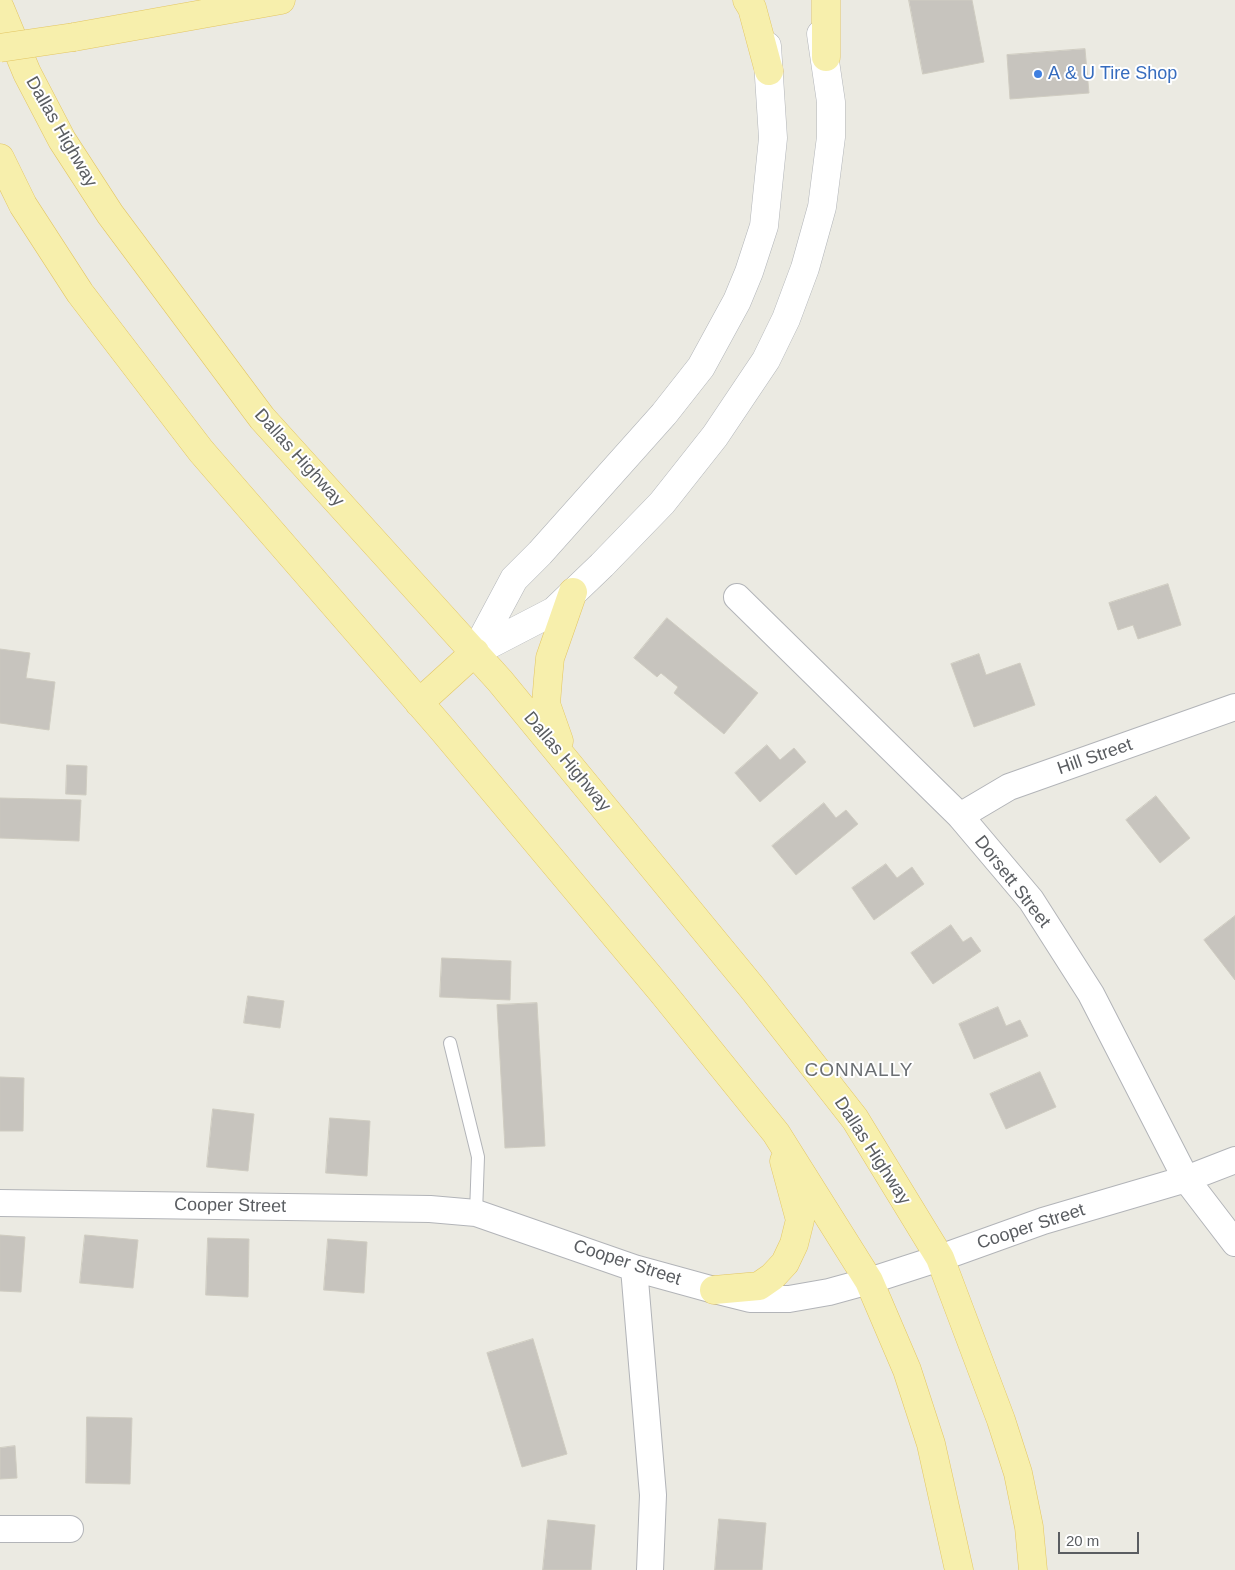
<!DOCTYPE html>
<html>
<head>
<meta charset="utf-8">
<style>
	body { margin:0 }
	#map { position:relative; width:1235px; height:1570px; overflow:hidden; background:#ebeae2; font-family:Arial,sans-serif }
	canvas { display:block }
	.scale { position:absolute; left:1058px; top:1532px; width:81px; height:22px; box-sizing:border-box; border:2px solid #5a5d61; border-top:0; padding-left:6px; font-size:15px; line-height:18px; white-space:nowrap; color:#5a5d61; -webkit-text-stroke:4px #fff; paint-order:stroke }
</style>
</head>
<body>
<div id="map">
<canvas width="1235" height="1570"></canvas>
<div class="scale">20 m</div>
</div>
<script>
const g = document.querySelector('canvas').getContext('2d');
g.lineJoin = 'round';
function fill(path, color) { g.fillStyle = color; g.fill(path, 'evenodd'); }
function trace(path, color, width, dash) { g.strokeStyle = color; g.lineWidth = width; g.lineCap = dash ? 'butt' : 'round'; g.setLineDash(dash || []); g.stroke(path); }
function write(font, color, halo, rows, align = 'center') {
  g.font = font + ' Arial,sans-serif'; g.lineWidth = 4; g.setLineDash([]); g.textBaseline = 'middle'; g.strokeStyle = halo; g.fillStyle = color; for (const [text, x, y, turn = 0] of rows) {
    g.save(); g.translate(x, y); g.rotate((+turn || 0) * Math.PI / 180); g.textAlign = isNaN(turn) ? turn : align; if (halo) g.strokeText(text, 0, 0); g.fillText(text, 0, 0); g.restore();
  }
}
const building = new Path2D(`
	M909,0H972L984,62L923,74Z
	M1085,49L1089,93L1010,99L1007,55Z
	M1168,584L1181,625L1138,639L1133,625L1118,630L1109,603Z
	M667,618L758,693L724,734L674,693L678,687L661,673L657,677L634,658Z
	M0,649L30,653L26,678L55,682L49,730L0,723Z
	M979,654L986,675L1020,663L1035,705L974,727L951,664Z
	M767,745L780,760L794,748L806,762L760,802L735,773Z
	M67,765L87,766L86,795L66,794Z
	M1156,796L1190,838L1160,863L1126,820Z
	M0,798L81,800L79,841L0,838Z
	M824,803L836,818L846,810L858,824L796,875L772,846Z
	M886,864L897,878L912,867L924,884L874,920L852,888Z
	M1235,916V980L1204,940Z
	M951,925L963,942L971,937L981,951L933,984L911,953Z
	M442,958L511,961L510,1000L440,997Z
	M248,996L284,1001L280,1028L244,1023Z
	M537,1003L545,1146L505,1148L497,1005Z
	M998,1007L1006,1026L1020,1020L1028,1036L974,1059L959,1024Z
	M1040,1072L1056,1107L1006,1129L990,1094Z
	M0,1077L24,1078L23,1131H0Z
	M213,1109L254,1114L248,1171L207,1167Z
	M330,1118L370,1121L367,1176L326,1173Z
	M0,1235L25,1237L21,1292L0,1291Z
	M85,1235L138,1240L133,1288L80,1283Z
	M208,1238L249,1239L248,1297L206,1295Z
	M328,1239L367,1242L364,1293L324,1290Z
	M533,1339L567,1454L522,1467L487,1353Z
	M87,1417L132,1418L130,1484L86,1483Z
	M15,1446L17,1478L0,1479V1448Z
	M719,1519L766,1523L762,1570H715Z
	M548,1520L595,1525L591,1570H543Z`);
fill(building, '#c7c4be');
trace(building, '#cfccc1', 1);
const lane = new Path2D(`
	M450,1043L478,1157L476,1213`);
const street = new Path2D(`
	M737,597L960,816L1031,900L1091,994L1186,1179L1235,1243
	M960,816L1009,787L1235,707
	M0,1203L430,1209L476,1213L634,1268L714,1290L750,1299H789L829,1292L869,1281L940,1258L1043,1221L1186,1179L1235,1160
	M634,1268L653,1495L650,1570
	M0,1529H70`);
const secondary = new Path2D(`
	M475,652L554,611L602,565L662,503L715,436L766,360L786,319L805,268L822,207L831,137V102L821,34
	M475,652L514,579L540,553L664,414L701,367L737,301L749,272L764,226L773,138L767,46`);
const primary = new Path2D(`
	M747,0L752,8L769,71
	M0,8L27,73L62,140L110,214L262,418L500,681L754,990L855,1119L940,1258L1001,1420L1018,1473L1029,1527L1033,1570
	M74,37L281,0
	M826,57V0
	M0,158L23,205L80,293L201,451L443,730L663,993L776,1133L869,1281L907,1370L931,1444L959,1570
	M419,703L475,652
	M559,741L546,704L548,679L550,658L573,592
	M714,1290L759,1286L772,1277L785,1263L794,1244L800,1220L784,1161`);
trace(lane, '#b2b4b8', 14);
trace(street, '#b2b4b8', 28);
trace(secondary, '#b1b4b8', 29);
trace(primary, '#e3c663', 29);
trace(lane, '#fff', 12);
trace(street, '#fff', 26);
trace(secondary, '#fff', 28);
trace(primary, '#f7efac', 28);
const primaryBridge = new Path2D(`
	M0,48L74,37`);
trace(primaryBridge, '#e3c663', 29, []);
trace(primaryBridge, '#f7efac', 28);
for (const [x, y, r, color] of [
	[1038,74,5,"#3f7fe0"]
]) { const dot = new Path2D(); dot.arc(x, y, r, 0, 2 * Math.PI); g.fillStyle = color; g.fill(dot); trace(dot, '#fff', 2); }
write('18px', '#366cbe', '#fff', [
	["A & U Tire Shop",1048,74]
], 'left');
write('18px', '#5a5d61', '#fff', [
	["Dallas Highway",61,132,60],
	["Dallas Highway",299,458,48],
	["Hill Street",1095,757,-19],
	["Dallas Highway",567,762,50],
	["Dorsett Street",1012,882,52],
	["Dallas Highway",872,1151,57],
	["Cooper Street",230,1206,1],
	["Cooper Street",1031,1227,-18],
	["Cooper Street",627,1263,18]
]);
g.letterSpacing = '1px';
write('19px', '#6b6f73', '#fff', [
	["CONNALLY",859,1071]
]);
g.letterSpacing = '0px';
</script>
</body>
</html>
